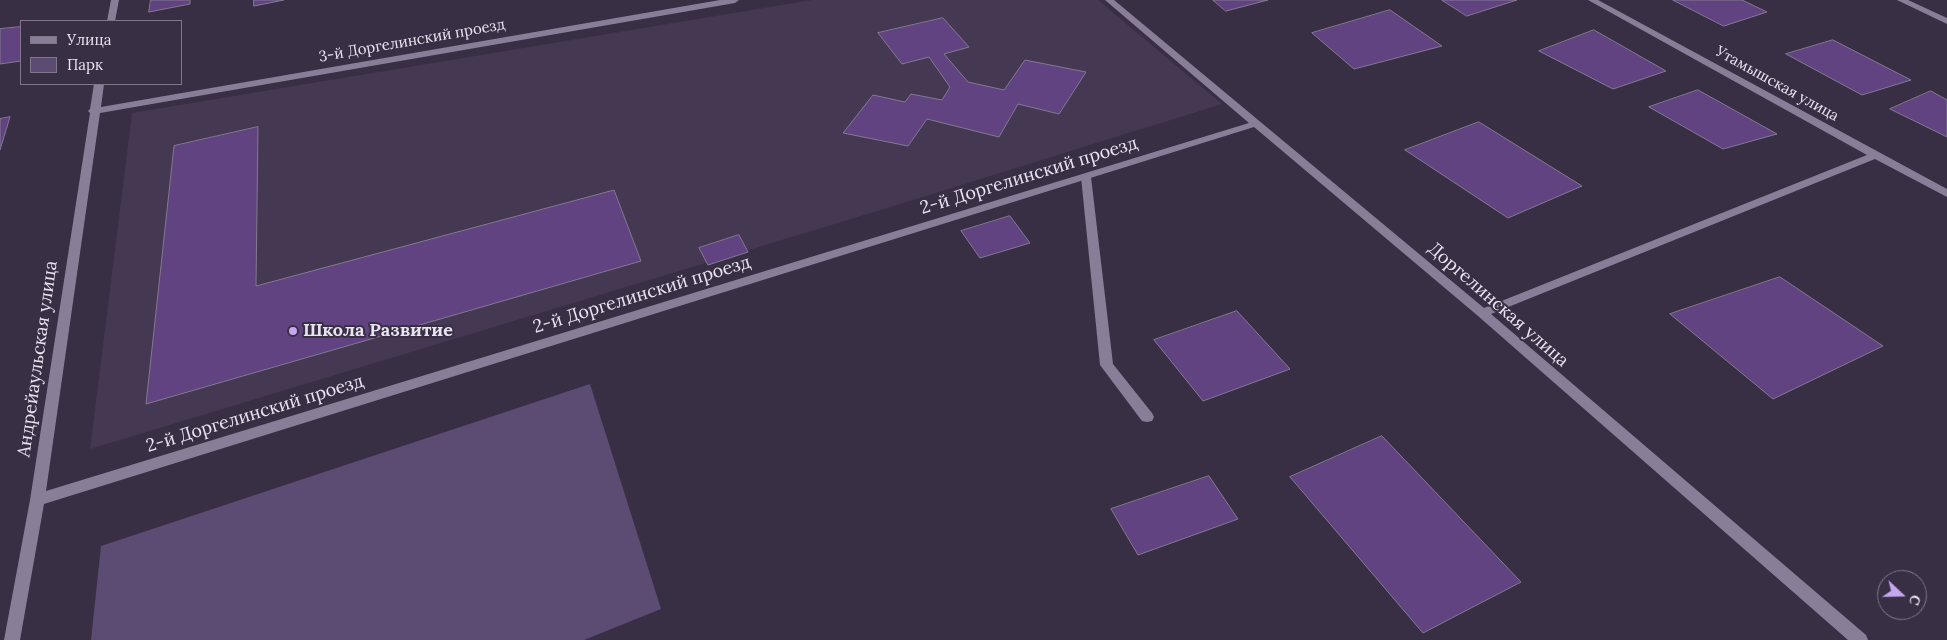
<!DOCTYPE html>
<html>
<head>
<meta charset="utf-8">
<style>
	body { margin:0 }
	#map { position:relative; width:1947px; height:640px; overflow:hidden; background:#392f45; font-family:Lora,serif }
	canvas { display:block }
	.legend { position:absolute; left:20px; top:20px; width:162px; height:65px; box-sizing:border-box; background:#392f45; border:1px solid #7f7789; margin:0; padding:6px 9px; list-style:none; font-size:15px; color:#e8e3f0 }
	.legend li { display:flex; align-items:center; gap:10px; height:25px }
	.legend b { width:25px; border:1px solid #7f7789 }
	.north { position:absolute; left:1877px; top:570px; width:50px; height:50px; box-sizing:border-box; background:#392f45; border:1px solid #7f7789; border-radius:50%; rotate:111deg; font-size:14px; font-weight:700; line-height:20px; text-align:center; color:#e8e3f0 }
	.north::after { content:''; display:block; margin:auto; width:18px; height:22px; background:#c6a6f0; clip-path:polygon(50% 0,100% 100%,50% 72%,0 100%) }
</style>
</head>
<body>
<div id="map">
<canvas width="1947" height="640"></canvas>
<ul class="legend">
<li><b style="height:6px;background:#887e97"></b>Улица</li>
<li><b style="height:14px;background:#5c4b72"></b>Парк</li>
</ul>
<div class="north">С</div>
</div>
<script>
const g = document.querySelector('canvas').getContext('2d');
g.lineJoin = 'round';
function fill(path, color) { g.fillStyle = color; g.fill(path, 'evenodd'); }
function trace(path, color, width, dash) { g.strokeStyle = color; g.lineWidth = width; g.lineCap = dash ? 'butt' : 'round'; g.setLineDash(dash || []); g.stroke(path); }
function write(font, color, halo, rows, align = 'center') {
  g.font = font + ' Lora,serif'; g.lineWidth = 4; g.setLineDash([]); g.textBaseline = 'middle'; g.strokeStyle = halo; g.fillStyle = color; for (const [text, x, y, turn = 0] of rows) {
    g.save(); g.translate(x, y); g.rotate((+turn || 0) * Math.PI / 180); g.textAlign = isNaN(turn) ? turn : align; if (halo) g.strokeText(text, 0, 0); g.fillText(text, 0, 0); g.restore();
  }
}
fill(new Path2D(`
	M812,0H1098L1222,104L871,213L90,449L132,113Z`), '#443853');
fill(new Path2D(`
	M590,384L661,609L584,640H91L101,546Z`), '#5c4b72');
const building = new Path2D(`
	M151,0H190V4L149,12Z
	M254,0H284L254,6Z
	M1213,0H1268L1226,11Z
	M1442,0H1517L1467,16Z
	M1673,0H1742L1767,12L1724,26Z
	M1390,10L1442,46L1354,69L1312,33Z
	M943,18L969,47L944,54L968,82L1004,90L1025,60L1086,72L1059,114L1018,104L999,137L927,119L908,146L843,133L873,95L905,102L911,94L942,100L950,87L929,57L902,64L878,33Z
	M21,27V61L0,64V29Z
	M1594,30L1666,71L1613,89L1539,51Z
	M1833,40L1911,80L1862,95L1786,54Z
	M1698,90L1777,134L1723,149L1649,107Z
	M1931,91L1947,100V137L1890,109Z
	M10,117L0,150V119Z
	M1479,122L1582,186L1508,218L1405,150Z
	M258,127L256,286L614,190L641,261L146,404L174,146Z
	M1010,216L1030,243L980,258L961,231Z
	M739,235L748,252L708,265L699,248Z
	M1780,277L1883,346L1773,399L1670,314Z
	M1237,311L1290,369L1203,401L1154,340Z
	M1382,436L1521,582L1423,633L1290,477Z
	M1209,476L1238,519L1138,555L1111,509Z`);
fill(building, '#604380');
trace(building, '#837991', 1);
fill(new Path2D(`
	M1086,174L1091,177L1113,364L1152,413L1154,417L1152,421L1147,422L1142,421L1100,365L1081,177Z`), '#887e97');
fill(new Path2D(`
	M111,0H119L115,21H107Z
	M720,0H739L735,3L100,113L46,491L1249,123L1105,0H1114L1484,308L1867,155L1588,0H1598L1947,189V197L1875,159L1491,314L1866,635L1868,640H1848L1478,316L1254,127L44,504L20,640H4L30,500L90,113L88,111L90,109L94,84H104L101,107Z
	M1897,0H1908L1947,18V24Z`), '#887e97');
for (const [x, y, r, color] of [
	[293,331,5,"#c6a6f0"]
]) { const dot = new Path2D(); dot.arc(x, y, r, 0, 2 * Math.PI); g.fillStyle = color; g.fill(dot); trace(dot, '#392f45', 2); }
write('15px', '#e8e3f0', '#392f45', [
	["3-й Доргелинский проезд",412,41,-10],
	["Утамышская улица",1777,84,29]
]);
write('18px', '#e8e3f0', '#392f45', [
	["2-й Доргелинский проезд",1029,176,-17],
	["2-й Доргелинский проезд",642,295,-17],
	["Доргелинская улица",1498,305,41],
	["Андрейаульская улица",38,359,-82],
	["2-й Доргелинский проезд",255,414,-17]
]);
write('bold 18px', '#e8e3f0', '#392f45', [
	["Школа Развитие",303,331]
], 'left');
</script>
</body>
</html>
